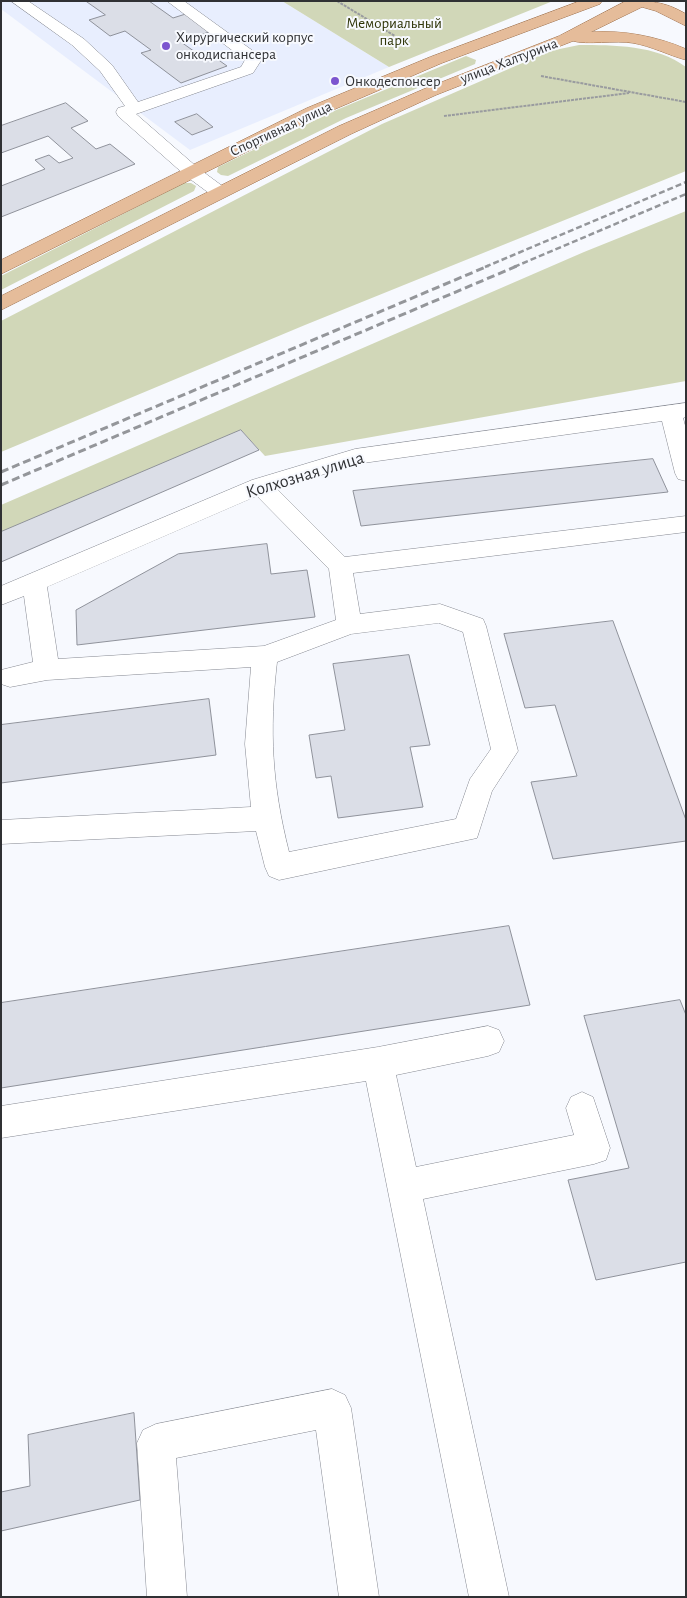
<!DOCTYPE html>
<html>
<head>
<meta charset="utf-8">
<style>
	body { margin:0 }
	#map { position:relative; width:687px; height:1598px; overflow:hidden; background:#f7f9fe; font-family:"Alegreya Sans",sans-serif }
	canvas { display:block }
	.frame { position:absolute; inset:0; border:2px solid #303134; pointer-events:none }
</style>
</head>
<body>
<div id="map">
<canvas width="687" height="1598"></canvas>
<div class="frame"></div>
</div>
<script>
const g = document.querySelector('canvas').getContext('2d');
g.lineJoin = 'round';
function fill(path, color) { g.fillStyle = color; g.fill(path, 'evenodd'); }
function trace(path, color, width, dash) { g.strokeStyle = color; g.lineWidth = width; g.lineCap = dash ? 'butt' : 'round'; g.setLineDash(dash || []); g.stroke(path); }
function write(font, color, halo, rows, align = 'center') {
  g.font = font + ' "Alegreya Sans",sans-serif'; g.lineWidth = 4; g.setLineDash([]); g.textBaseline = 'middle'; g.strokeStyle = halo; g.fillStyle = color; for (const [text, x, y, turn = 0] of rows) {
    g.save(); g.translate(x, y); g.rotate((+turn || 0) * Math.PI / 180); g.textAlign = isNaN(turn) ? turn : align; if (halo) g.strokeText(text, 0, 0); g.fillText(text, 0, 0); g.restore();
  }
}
fill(new Path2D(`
	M1,1H282L389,67L190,150L1,9Z`), '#e8eefe');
fill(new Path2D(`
	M282,1H553L389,67Z
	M579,45C613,45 657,45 686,67V171L305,325L1,452V321L382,124L550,51Z
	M466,56L476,60L475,64L346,118L228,176L221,175L217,172L218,167L334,111Z
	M184,183H191L196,186L194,191L1,290V276Z
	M686,211V381L265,456L241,430L1,532V505L584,252Z`), '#d1d7b8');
const building = new Path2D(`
	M86,1H149L173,18L195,11L220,28L181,42L205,59L213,56L227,66L181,83L141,53L151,50L125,31L110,36L89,20L105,15Z
	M66,103L88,121L71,128L96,149L110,144L135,164L1,217V186L45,169L35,160L49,155L59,163L73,158L48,136L1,153V126Z
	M197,114L213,127L192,135L175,122Z
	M241,430L259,450L1,562V532Z
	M653,459L668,492L361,526L353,491Z
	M267,544L271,574L307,570L315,617L77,645L76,610L178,554Z
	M613,621L686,820V841L553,859L531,782L577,776L555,705L525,708L504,634Z
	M409,655L430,745L410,747L423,807L338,818L331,776L316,778L309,735L345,730L333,664Z
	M209,699L216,755L1,783V725Z
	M509,926L530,1005L1,1088V1003Z
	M680,1000L686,1015V1262L596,1280L568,1180L629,1168L584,1016Z
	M134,1413L140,1500L1,1531V1492L30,1486L28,1435Z`);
fill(building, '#dbdee7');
trace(building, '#8f929b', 1);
const minor = new Path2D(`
	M11,1H28L84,39L112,65L138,102L241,67L245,60L167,1H184L260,56L262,59L253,73L136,114L198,168L225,188L228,192L225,196L219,197L213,196L186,176L118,116L116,112L118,108L125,106L100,71L72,45Z
	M686,403V417L683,418L686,429V481L678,479L675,473L662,421L356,464L277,489L345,557L686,516V532L353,573L360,614L440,604L483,619L486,626L518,751L492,791L477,838L279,880L269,876L265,867L256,831L1,844V820L251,807L245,744L251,667L47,680L10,687L1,684V670L33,662L24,596L1,605V586L252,480L355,449ZM257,496L329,569L336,620L264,646L58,659L47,587ZM439,623L463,632L491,749L470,779L456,819L289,852C272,784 269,732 277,662L351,634Z
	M488,1026L499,1030L504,1041L499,1052L488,1056L396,1075L416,1167L574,1135L566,1108L571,1097L582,1092L593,1097L610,1148L606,1160L594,1164L423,1199L509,1597H469L366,1081L1,1138V1106L378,1047Z
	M332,1389L345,1395L351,1408L379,1597H339L316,1430L176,1458L187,1597H147L137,1443L143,1430L156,1424Z`);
const major = new Path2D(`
	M580,1H602L600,4L442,63L319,116L1,274V260L307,108L430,57Z
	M626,1C650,1 664,1 686,14V26L656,11L642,7L591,32C623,30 656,36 686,49V60C668,55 651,46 633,43C616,40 586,45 573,41L436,95L351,134L1,310V296L339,126L424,89L559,36Z`);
trace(minor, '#858891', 1);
trace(major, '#9b6e4a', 1);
trace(new Path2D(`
	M337,1L395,36
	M541,76L686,102
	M444,116L629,93`), '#999b9f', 2, [3, 1]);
fill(minor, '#fff');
fill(major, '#e5bc9a');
trace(new Path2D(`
	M485,267L686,182
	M514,267L686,194`), '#94969a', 2.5, [6, 3]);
trace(new Path2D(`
	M1,472L488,266
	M1,485L517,266`), '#94969a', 3, [8, 4]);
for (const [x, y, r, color] of [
	[166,46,5,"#7c55cf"],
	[335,81,5,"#7c55cf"]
]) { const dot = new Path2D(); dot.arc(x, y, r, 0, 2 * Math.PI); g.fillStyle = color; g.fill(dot); trace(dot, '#f7f9fe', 2); }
write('15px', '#2f3508', '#f7f9fe', [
	["Мемориальный",394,23],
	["парк",394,40]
]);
write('15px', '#303134', '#f7f9fe', [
	["Хирургический корпус",176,37],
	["онкодиспансера",176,54],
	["Онкодеспонсер",345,81]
], 'left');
write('15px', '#303134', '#f7f9fe', [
	["улица Халтурина",509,61,-21],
	["Спортивная улица",281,129,-25]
]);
write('18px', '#303134', '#f7f9fe', [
	["Колхозная улица",305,475,-17]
]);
</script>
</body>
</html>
